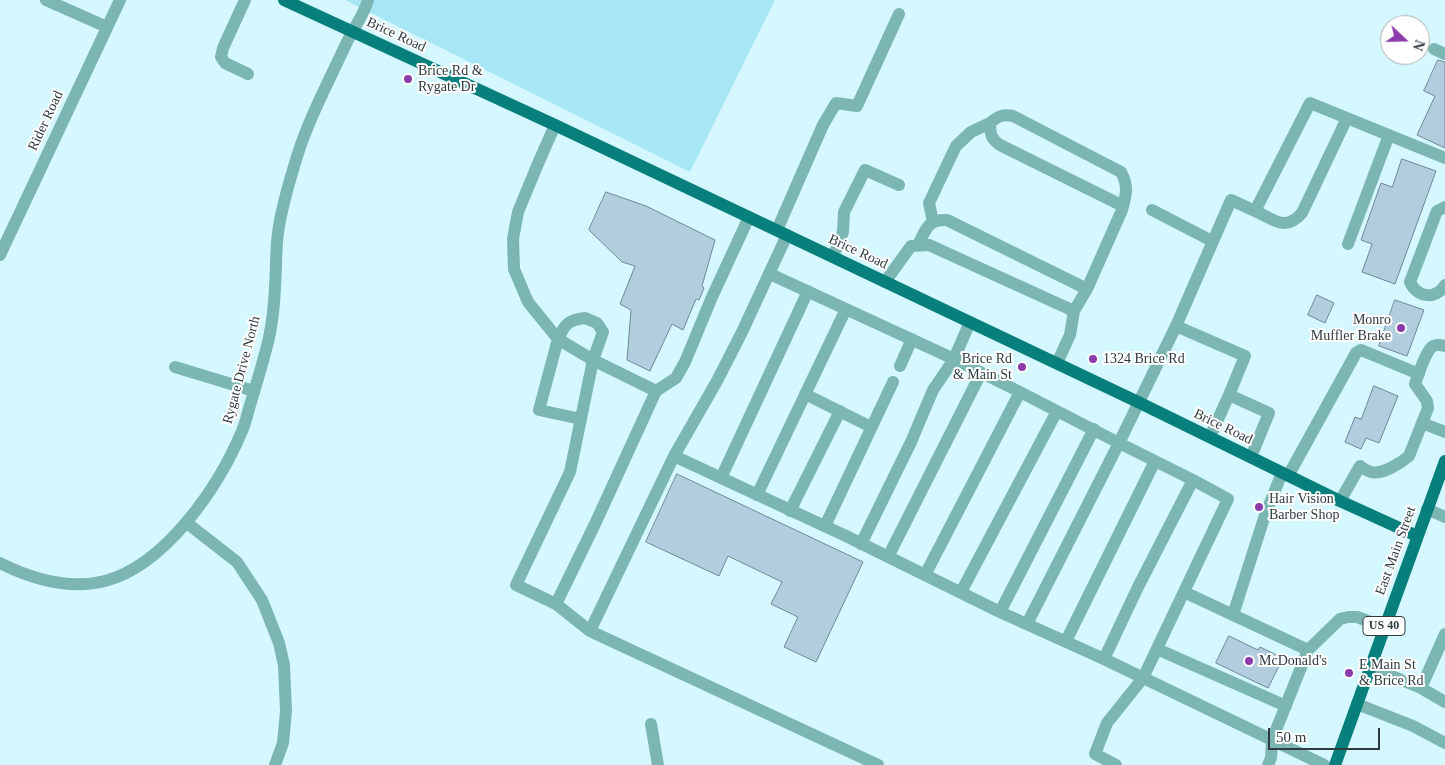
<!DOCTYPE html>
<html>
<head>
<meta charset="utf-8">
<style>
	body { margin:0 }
	#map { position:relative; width:1445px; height:765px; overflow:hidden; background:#d5f7ff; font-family:"Times New Roman",serif }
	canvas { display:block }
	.north { position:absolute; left:1380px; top:15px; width:50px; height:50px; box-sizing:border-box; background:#fff; border:1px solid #abb1b2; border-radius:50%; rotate:111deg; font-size:14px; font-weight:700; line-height:20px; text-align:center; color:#2e3c3f }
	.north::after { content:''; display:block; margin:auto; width:18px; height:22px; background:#8c3baa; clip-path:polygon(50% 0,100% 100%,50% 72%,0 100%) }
	.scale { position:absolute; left:1268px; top:728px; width:112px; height:22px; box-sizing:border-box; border:2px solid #2e3c3f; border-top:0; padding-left:6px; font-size:15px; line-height:18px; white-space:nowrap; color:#2e3c3f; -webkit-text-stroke:4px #fff; paint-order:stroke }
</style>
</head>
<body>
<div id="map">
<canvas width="1445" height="765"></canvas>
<div class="north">N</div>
<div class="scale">50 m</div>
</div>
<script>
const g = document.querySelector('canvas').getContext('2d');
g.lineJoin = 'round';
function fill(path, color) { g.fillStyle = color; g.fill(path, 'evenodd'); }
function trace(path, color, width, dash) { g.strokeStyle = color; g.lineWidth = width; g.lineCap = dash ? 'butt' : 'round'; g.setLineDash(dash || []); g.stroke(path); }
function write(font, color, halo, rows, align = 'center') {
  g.font = font + ' "Times New Roman",serif'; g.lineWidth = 4; g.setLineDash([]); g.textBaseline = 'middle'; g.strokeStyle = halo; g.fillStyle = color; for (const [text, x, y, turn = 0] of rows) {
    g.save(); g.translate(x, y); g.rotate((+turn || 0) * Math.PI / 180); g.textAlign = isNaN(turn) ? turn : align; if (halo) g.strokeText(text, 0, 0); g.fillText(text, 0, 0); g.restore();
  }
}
fill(new Path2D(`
	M345,0H775L690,172Z`), '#a7e7f5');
const building = new Path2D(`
	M1438,60L1445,62V148L1417,135L1435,96L1424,91Z
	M1402,159L1436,171L1395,284L1362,272L1372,244L1361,240L1381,183L1392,187Z
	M606,192L646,206L715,240L702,286L704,288L699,300L696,299L683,330L672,324L650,371L627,360L631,310L620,304L635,266L622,262L589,230Z
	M1317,295L1334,303L1325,323L1308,315Z
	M1395,300L1424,310L1407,356L1379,346Z
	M1374,386L1398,396L1379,443L1366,438L1361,449L1345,442L1355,417L1361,419Z
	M677,474L863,562L816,662L784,647L798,617L771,604L782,582L728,556L719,576L646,542Z
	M1229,636L1258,650L1260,647L1283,658L1268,688L1216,663Z`);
fill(building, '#b2cddd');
trace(building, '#6e8897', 1);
trace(new Path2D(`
	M46,0L107,27
	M245,0L223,48L221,57L225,63L248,74
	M1434,49L1445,54
	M555,125L537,166L518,212L513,239L514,269L528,302L558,339L539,410L581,419
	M1445,207L1437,211L1410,282C1417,298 1436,300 1445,285
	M1152,210L1212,241
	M1255,211C1275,220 1285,232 1302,213L1347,118
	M933,222L929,203L956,146L971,132L990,123
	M777,230L823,125L836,103L857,106L899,14
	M787,235L742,332L717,381L674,456L846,536L1000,612L1104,659L1324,765
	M1348,244L1389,135
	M918,245C926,230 927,219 947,220L1087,289
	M0,255L120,0
	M833,257L843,232L844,212L865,170L899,185
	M770,274L954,359L970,322
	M885,282L911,246L929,245L1074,311L1070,335L1057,363
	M1074,311L1087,289L1122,210C1126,195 1129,187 1121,172L1013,116C1003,114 998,116 990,123C990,133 991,139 1000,145L1123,206
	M585,318L597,323L603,332L593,360L558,339C565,324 568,320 585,318Z
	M1176,326L1245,356L1229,395L1269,413L1251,457
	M900,366L912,339
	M175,367L254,391
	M656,391L593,360L570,472L516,585L556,604L590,631L674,456
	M805,394L871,427
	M1422,423L1445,432
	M1210,437L1229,395
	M1288,476L1356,353L1361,350L1419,374
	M721,478L808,291
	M757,495L846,309
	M1340,501L1360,466C1363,468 1367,471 1371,472C1382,475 1401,463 1409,456L1428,408L1427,401L1415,384C1418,376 1426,350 1433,346C1437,344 1441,345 1445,346
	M1427,509L1445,517
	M790,511L840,411
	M187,523L237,562L262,600L279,643L284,665L286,711L283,743L275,765
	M825,526L893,382
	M861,544L911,442L933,390L954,359L1020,392L1119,443L1176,326L1231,200L1255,211L1310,103L1445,158
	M888,557L981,373
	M0,563C32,579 69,590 105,581C166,565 219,486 242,431C246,422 248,411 251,402C257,382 263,362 268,342C276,309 275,275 277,242C279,217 286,193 293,170C305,125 328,83 347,42C353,29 365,13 368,0
	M925,575L1020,392
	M961,592L1057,411
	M1184,592L1308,650
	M556,604L595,524L656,391L676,378L685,362L712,297L749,217
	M1000,612L1094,429
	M1233,615L1265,515L1282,473
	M1027,624L1119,443L1193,480L1138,587L1104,659
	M590,631L878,765
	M1066,641L1155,461
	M1157,649L1286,706
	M1370,667L1421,688L1445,702
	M1421,688L1445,634
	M1357,704L1413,726L1445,743
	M651,724L658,765
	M1116,765L1095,754L1107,723L1143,678L1228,499L1193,480
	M1268,765L1271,758L1272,740L1308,650L1340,619L1348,617H1357L1384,627`), '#7cb6b3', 12);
trace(new Path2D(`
	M284,0L555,125L1138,402L1340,501L1417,536
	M1335,765L1445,461`), '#077f7d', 12);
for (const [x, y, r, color] of [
	[408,79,5,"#8c3baa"],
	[1401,328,5,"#8c3baa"],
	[1093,359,5,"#8c3baa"],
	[1022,367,5,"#8c3baa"],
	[1259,507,5,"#8c3baa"],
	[1249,661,5,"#8c3baa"],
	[1349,673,5,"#8c3baa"]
]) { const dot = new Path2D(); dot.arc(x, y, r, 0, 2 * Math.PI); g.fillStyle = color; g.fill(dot); trace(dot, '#fff', 2); }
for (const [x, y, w] of [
	[1384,626,42]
]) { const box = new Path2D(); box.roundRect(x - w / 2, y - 9.5, w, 19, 4); g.fillStyle = '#fff'; g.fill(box); trace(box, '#2e3c3f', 1); }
write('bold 12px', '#2e3c3f', null, [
	["US 40",1384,626]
]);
write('14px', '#2e3c3f', '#fff', [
	["Brice Road",396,35,25],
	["Rider Road",46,121,-65],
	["Brice Road",858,252,25],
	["Rygate Drive North",242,370,-75],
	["Brice Road",1223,427,26],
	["East Main Street",1396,551,-70]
]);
write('14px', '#2e3c3f', '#fff', [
	["Brice Rd &",418,71],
	["Rygate Dr",418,87],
	["Monro",1391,320,"right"],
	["Muffler Brake",1391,336,"right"],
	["Brice Rd",1012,359,"right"],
	["& Main St",1012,375,"right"],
	["1324 Brice Rd",1103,359],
	["Hair Vision",1269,499],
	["Barber Shop",1269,515],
	["McDonald's",1259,661],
	["E Main St",1359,665],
	["& Brice Rd",1359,681]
], 'left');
</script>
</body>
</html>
